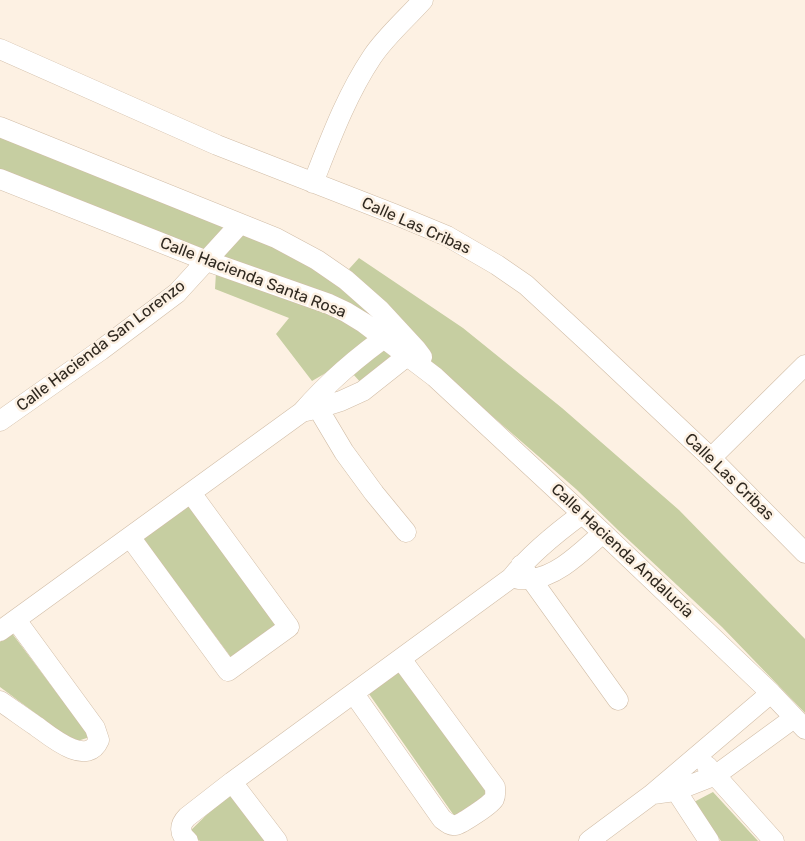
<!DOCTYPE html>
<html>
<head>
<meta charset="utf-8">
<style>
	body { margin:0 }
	canvas { display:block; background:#fdf1e3 }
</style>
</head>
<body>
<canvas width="805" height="841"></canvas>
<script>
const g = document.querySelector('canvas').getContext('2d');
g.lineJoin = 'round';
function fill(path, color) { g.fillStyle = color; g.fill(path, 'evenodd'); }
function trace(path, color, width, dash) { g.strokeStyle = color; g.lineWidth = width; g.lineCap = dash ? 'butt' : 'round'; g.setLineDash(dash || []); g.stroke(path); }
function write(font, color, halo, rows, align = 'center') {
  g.font = font + ' Rubik,sans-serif'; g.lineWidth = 5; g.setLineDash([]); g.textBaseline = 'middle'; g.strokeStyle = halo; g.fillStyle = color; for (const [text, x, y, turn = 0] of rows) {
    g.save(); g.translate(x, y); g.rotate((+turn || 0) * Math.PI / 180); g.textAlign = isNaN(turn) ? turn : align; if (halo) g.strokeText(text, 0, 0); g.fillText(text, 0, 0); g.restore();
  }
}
fill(new Path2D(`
	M0,133L234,227L205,255L0,174Z
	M240,231L320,267L388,325L399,357L362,384L343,363L312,381L276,334L289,318L215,289L217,256Z
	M359,258L463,328L562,408L679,510L805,639V713L722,627L618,530L576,489L438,369L349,269Z
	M190,505L278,624L233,660L142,537Z
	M11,632L90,737L74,742L0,687V642Z
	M399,670L489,794L455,817L367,691Z
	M713,792L758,841H721L694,802Z
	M229,793L266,841H200L188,833Z`), '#c6cea1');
const minor = new Path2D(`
	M0,49L217,145L394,214L447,236L497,265L526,285L591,345L711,458L805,553
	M0,127L276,238L317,260L346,280L380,310L416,349L422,357
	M0,179L207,261L329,304L346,312L364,323L435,377L603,533L771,693L805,729
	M313,183C330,140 346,96 372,57C385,37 407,18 423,0
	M313,400L344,452L374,493L406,532
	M306,411L319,408L341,401L363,391L416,349
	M0,421L101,350L177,293L240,224
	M711,458L805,365
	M130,537L228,671L289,627L191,493
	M521,565L618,700
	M518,579C522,579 526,579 530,579C558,577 583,550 603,533
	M0,631L302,412C329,381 361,354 394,331
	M354,694L442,819C446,822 450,826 456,825C461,824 492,804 494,799C496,795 495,791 495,787L401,659
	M0,701C12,709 24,718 36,726C50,736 87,768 99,740L95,728L16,620
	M707,766L774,841
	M669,780L709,841
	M232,782L277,841
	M653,794L675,791L716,775L794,718
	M188,841C179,834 179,825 187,817L232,782L511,578C531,553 556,533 582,514
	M589,841L651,795L771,693`);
trace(minor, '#d1bda7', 21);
trace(minor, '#fff', 20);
write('16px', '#302920', '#fdf1e3', [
	["Calle Las Cribas",416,226,24],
	["Calle Hacienda Santa Rosa",253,278,21],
	["Calle Hacienda San Lorenzo",101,346,-37],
	["Calle Las Cribas",729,477,44],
	["Calle Hacienda Andalucía",622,551,43]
]);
</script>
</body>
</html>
